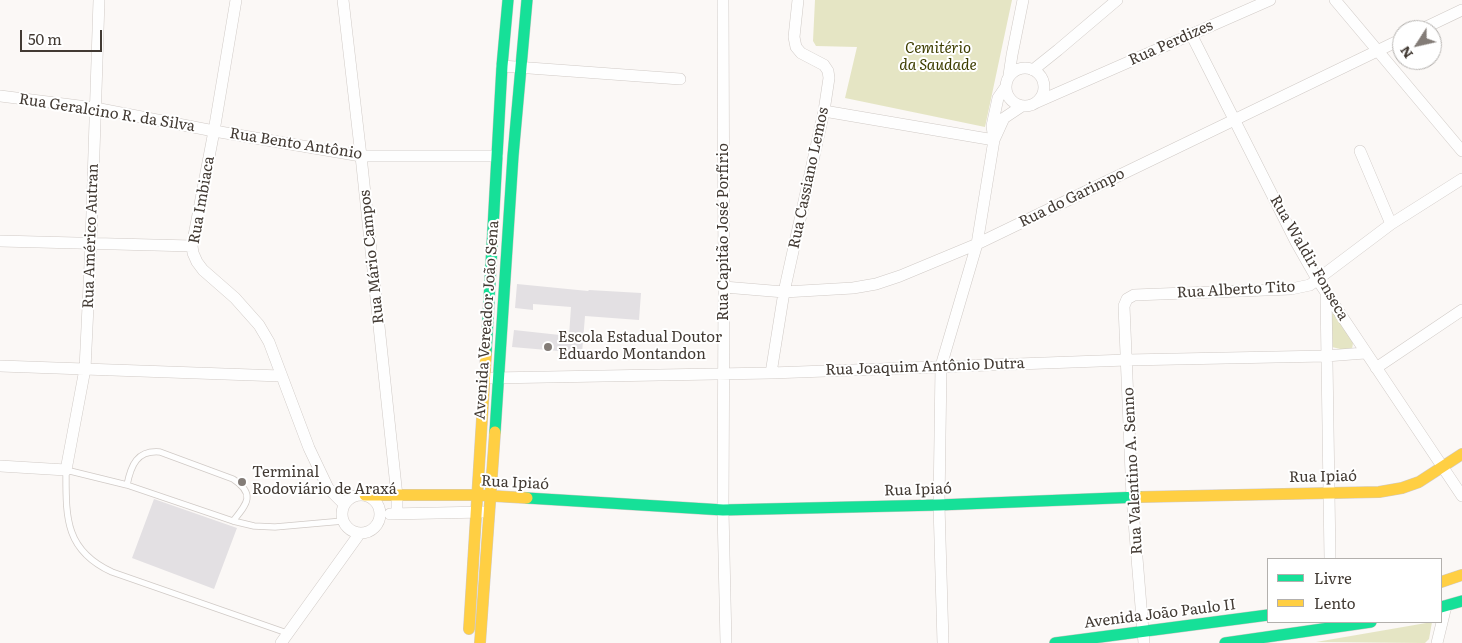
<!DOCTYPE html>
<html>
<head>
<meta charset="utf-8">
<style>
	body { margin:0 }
	#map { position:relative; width:1462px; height:643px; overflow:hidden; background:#fbf8f6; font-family:Literata,serif }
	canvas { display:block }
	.legend { position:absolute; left:1267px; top:558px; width:175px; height:65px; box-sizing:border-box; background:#fff; border:1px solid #b3b0ad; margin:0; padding:6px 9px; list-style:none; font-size:15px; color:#423a33 }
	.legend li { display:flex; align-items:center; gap:10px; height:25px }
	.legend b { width:25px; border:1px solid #b3b0ad }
	.north { position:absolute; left:1392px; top:20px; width:50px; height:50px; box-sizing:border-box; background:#fff; border:1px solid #b3b0ad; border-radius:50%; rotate:235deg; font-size:14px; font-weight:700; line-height:20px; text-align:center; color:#423a33 }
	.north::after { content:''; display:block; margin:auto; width:18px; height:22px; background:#837c77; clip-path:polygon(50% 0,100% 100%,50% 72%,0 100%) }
	.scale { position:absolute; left:20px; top:30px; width:82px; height:22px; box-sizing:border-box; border:2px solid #423a33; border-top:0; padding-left:6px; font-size:15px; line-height:18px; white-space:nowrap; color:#423a33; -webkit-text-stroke:4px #fff; paint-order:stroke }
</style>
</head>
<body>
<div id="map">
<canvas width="1462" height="643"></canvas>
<ul class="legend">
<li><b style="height:6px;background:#16e098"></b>Livre</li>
<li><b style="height:6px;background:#ffcf43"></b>Lento</li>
</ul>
<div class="north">N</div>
<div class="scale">50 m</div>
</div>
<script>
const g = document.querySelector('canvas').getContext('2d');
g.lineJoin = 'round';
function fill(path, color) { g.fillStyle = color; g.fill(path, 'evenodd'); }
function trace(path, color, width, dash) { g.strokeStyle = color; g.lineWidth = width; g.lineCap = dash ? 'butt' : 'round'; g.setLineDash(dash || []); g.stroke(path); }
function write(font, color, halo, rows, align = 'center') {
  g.font = font + ' Literata,serif'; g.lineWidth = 4; g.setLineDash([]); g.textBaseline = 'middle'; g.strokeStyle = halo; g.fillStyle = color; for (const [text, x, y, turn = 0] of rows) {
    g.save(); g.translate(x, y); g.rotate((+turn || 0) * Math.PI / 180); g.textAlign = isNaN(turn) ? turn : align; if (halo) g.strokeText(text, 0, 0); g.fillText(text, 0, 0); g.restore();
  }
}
fill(new Path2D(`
	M815,0H1012L985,127L845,98L857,47L816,46L813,41Z
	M1335,312L1353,343L1352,349L1344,350L1332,347L1330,315Z
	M1432,622L1429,639L1425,643L1316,642Z`), '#e5e5c4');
fill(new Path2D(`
	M517,284L588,291L589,290L641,293L639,320L585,316L582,353L512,347L514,330L569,336L571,307L533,304V310L515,308Z
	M154,499L237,528L214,589L132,558Z`), '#e3e0e3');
const lane = new Path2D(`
	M127,485C131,465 137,450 160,452L233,479C256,494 247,504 233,521
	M287,633L112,572C64,550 66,516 66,470L127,485L233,521L254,526L275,527L343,521`);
const street = new Path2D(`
	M236,0L214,131L192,246L193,253L197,262L203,270L235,298L259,325L269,342L309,448L328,488L344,504
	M343,0L361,156L397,496V514
	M723,0L724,287L723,510L726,643
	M1335,0L1462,151
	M1420,30L1462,10
	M1191,34L1296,242L1317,279L1462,496
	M502,66L680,79
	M1006 87a19 19 0 1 1 38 0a19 19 0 1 1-38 0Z
	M1033,70L1058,50L1117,0
	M1009,75L1012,55L1023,0
	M0,96L95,108L214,131L361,156H497
	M1035,103L1270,0
	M824,111L994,140
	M994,140L1004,118L1022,106
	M1360,151L1391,224
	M0,241L192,246
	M724,287L784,292L853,288L876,284L900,276L977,244L1402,39
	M1326,294L1330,559
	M0,366L281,376
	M1376,368L1462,310
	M771,373L784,292L824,111L829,78L828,71L824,65L801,53L796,47L794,37L798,0
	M492,378L771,373L1127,360L1326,356L1365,353
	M0,466L66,470L85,369L91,243L99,0
	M342 514a19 19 0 1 1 38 0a19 19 0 1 1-38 0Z
	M390,514L484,512
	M281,643L360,533
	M943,643L939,505L941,366L977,244L994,140L992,126L998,98L1005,88
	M1144,643L1132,497L1124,306L1127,299L1134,295L1291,289L1310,285L1391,224L1462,179
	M1437,643L1446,606`);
const fast = new Path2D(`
	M486,354L502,66L508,0
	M495,432L513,156L527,0
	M527,498L723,510L939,505L1140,497
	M1441,607L1462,601
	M1055,643L1268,615
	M1225,643L1371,622`);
const slow = new Path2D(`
	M365,495H477L527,498
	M1140,497L1379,492L1402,488L1419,482L1462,454
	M1441,582L1462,575
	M469,629L486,354
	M480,643L495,432`);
trace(lane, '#d0cac6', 7);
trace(street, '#d0cac6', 12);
trace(fast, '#d0cac6', 12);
trace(slow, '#d0cac6', 12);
trace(lane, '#fefefe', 5.5);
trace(street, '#fefefe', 11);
trace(fast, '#16e098', 11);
trace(slow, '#ffcf43', 11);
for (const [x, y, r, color] of [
	[548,347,5,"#837c77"],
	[242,482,5,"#837c77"]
]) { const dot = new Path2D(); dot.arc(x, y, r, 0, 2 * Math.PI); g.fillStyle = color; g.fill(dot); trace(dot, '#fff', 2); }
write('15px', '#423a33', '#fff', [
	["Rua Perdizes",1171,43,-24],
	["Rua Geralcino R. da Silva",107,113,9],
	["Rua Bento Antônio",296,144,9],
	["Rua Cassiano Lemos",809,178,-78],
	["Rua do Garimpo",1072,198,-26],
	["Rua Imbiaca",202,200,-80],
	["Rua Capitão José Porfírio",724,232,-90],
	["Rua Américo Autran",91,236,-88],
	["Rua Mário Campos",372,257,-96],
	["Rua Waldir Fonseca",1309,258,60],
	["Rua Alberto Tito",1236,290,-3],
	["Avenida Vereador João Sena",487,320,-86],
	["Rua Joaquim Antônio Dutra",925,367,-2],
	["Rua Valentino A. Senno",1133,471,-93],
	["Rua Ipiaó",1323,477,-1],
	["Rua Ipiaó",515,483,3],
	["Rua Ipiaó",918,490,-2],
	["Avenida João Paulo II",1160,614,-7]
]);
write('italic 15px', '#3e3e00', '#fff', [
	["Cemitério",938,49],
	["da Saudade",938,66]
]);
write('15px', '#423a33', '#fff', [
	["Escola Estadual Doutor",558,338],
	["Eduardo Montandon",558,355],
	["Terminal",252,473],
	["Rodoviário de Araxá",252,490]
], 'left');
</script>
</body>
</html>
